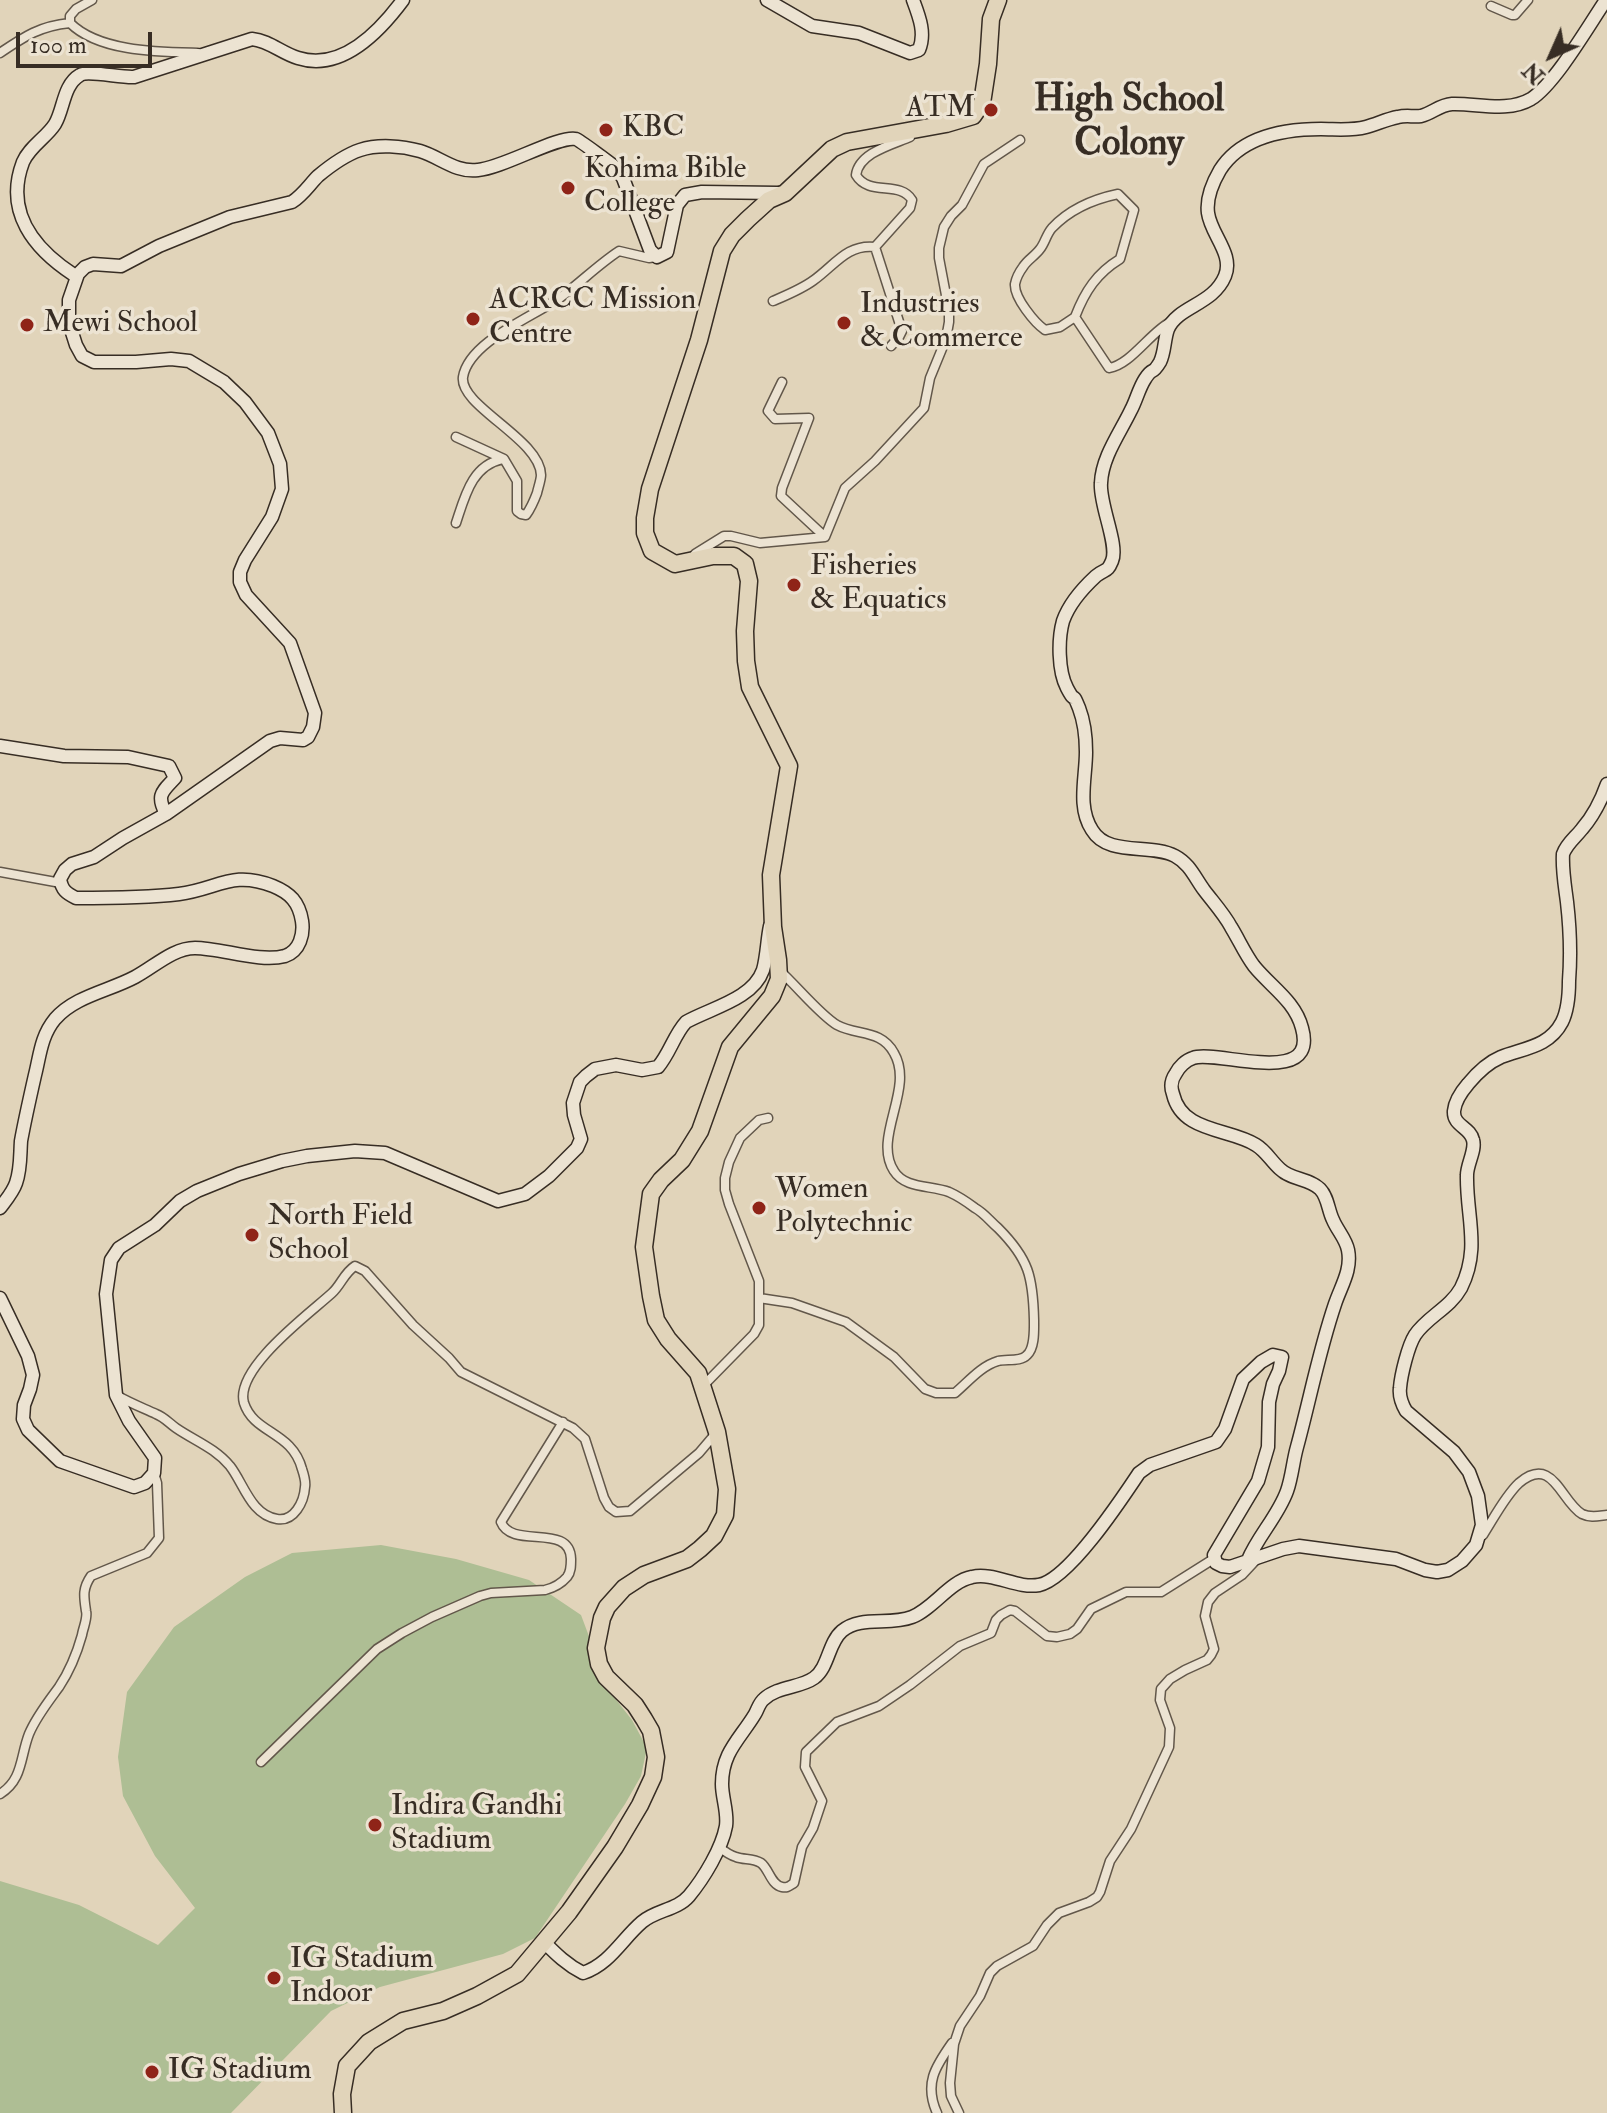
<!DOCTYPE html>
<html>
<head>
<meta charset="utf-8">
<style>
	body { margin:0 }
	#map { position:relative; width:1607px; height:2113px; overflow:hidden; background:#e1d4ba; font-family:"IM FELL Double Pica",serif }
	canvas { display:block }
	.north { position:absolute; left:1511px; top:16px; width:80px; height:80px; -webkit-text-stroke:6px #ece3d2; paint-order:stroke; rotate:225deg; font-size:22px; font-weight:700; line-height:32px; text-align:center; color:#372d24 }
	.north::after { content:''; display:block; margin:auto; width:28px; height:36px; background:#372d24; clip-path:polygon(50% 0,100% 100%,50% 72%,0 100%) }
	.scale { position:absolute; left:16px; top:32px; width:136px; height:36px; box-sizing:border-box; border:4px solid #372d24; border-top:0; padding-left:10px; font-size:24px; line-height:28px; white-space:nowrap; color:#372d24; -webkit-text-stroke:6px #ece3d2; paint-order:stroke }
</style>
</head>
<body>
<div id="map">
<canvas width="1607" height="2113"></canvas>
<div class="north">N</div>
<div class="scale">100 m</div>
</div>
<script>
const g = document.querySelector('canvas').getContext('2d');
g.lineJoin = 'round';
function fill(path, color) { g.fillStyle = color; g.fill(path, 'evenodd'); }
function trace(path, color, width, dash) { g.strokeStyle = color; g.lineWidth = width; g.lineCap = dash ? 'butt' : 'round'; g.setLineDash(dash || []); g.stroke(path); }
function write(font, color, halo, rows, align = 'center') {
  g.font = font + ' "IM FELL Double Pica",serif'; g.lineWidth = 7; g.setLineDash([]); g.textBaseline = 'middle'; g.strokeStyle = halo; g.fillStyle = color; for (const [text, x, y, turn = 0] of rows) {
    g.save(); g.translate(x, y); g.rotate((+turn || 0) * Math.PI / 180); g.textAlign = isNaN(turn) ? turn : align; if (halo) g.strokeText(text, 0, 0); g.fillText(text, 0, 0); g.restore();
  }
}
fill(new Path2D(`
	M381,1545L456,1559L529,1580L581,1615L590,1639L592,1669L632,1720L647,1748L641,1776L625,1804L535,1938L503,1954L380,1987L331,2011L231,2113H0V1881L79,1905L158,1945L195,1908L155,1856L123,1796L118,1757L127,1692L174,1627L245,1577L292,1553Z`), '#aebe94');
const street = new Path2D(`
	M1491,6L1512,15H1515L1528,0
	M70,23V16L76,9L92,0
	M0,53C25,36 40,26 70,23C99,52 160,52 198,53
	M875,247L902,331L899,337L891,346
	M773,301C787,295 802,289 814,280C835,265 847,244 875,247L910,208L912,200C900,180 869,197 856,175C859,153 891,145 910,137
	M1075,317L1060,327L1045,330C1035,323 1014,298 1015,284C1016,279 1020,271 1023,267C1027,260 1035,256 1040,249C1045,243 1046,235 1052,228C1069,210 1094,199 1118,194L1134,210L1120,259C1097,273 1085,291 1075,317L1109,368C1131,365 1151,331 1172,321
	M782,382L768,411L775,419L809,418L782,488L781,496L824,536
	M456,437L504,459L517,481V511L521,514L526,515C531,508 534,501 537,493C538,488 541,480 541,475C540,439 459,406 463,377C469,341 535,316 561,297C581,282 599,264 619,251L649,258L657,257
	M456,523C465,496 472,465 503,459
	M695,554L724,536H731L760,543L825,537L845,488L875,461L924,408L930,378L946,339L949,322V311L939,258V248L944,227L951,216L962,205L984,164L1020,140
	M0,872L61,883
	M759,1298L792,1303L846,1322L894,1357L925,1389L936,1393H955C968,1382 981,1366 998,1361C1007,1359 1021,1362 1027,1355C1035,1348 1034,1330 1034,1320C1033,1277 1029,1259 998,1228C990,1221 984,1213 975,1208C967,1202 958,1196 949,1192C931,1185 905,1189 894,1171C872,1137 915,1089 894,1053C881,1029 857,1036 837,1025C820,1015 796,985 779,970
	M703,1386L754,1334L759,1325V1281L729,1204L725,1190V1178L729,1162L740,1138L759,1120L768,1118
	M118,1396C130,1403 143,1408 156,1414C164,1417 169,1423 176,1428C195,1441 215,1448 230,1466C244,1484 251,1515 277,1519C294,1522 304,1502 305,1487C306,1482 304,1475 302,1469C292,1431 254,1434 244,1403C234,1369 309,1314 332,1293C341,1285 344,1273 355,1266L365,1271L413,1325L449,1358L461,1372L573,1428L585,1439L604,1498L609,1507L616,1512L630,1511L699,1453L716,1433
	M1483,1535C1494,1518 1505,1496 1519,1483C1553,1454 1561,1502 1582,1514C1590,1518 1598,1516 1607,1515
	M261,1762L377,1649L402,1633L432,1617L480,1596L491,1593L545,1590C553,1588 561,1584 567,1577C571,1572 571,1566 571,1559C570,1522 512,1550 501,1522L563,1422
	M0,1794C23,1780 20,1757 29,1734C36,1717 48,1702 59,1687C69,1672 77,1653 82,1635C83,1628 88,1618 86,1611C84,1597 82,1589 91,1576L147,1553L159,1538L157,1483L154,1473
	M719,1847C724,1851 729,1855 736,1857C744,1860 753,1858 761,1863C769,1869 771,1885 782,1887C788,1888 789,1886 794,1883L802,1847L813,1828L822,1801L805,1767L806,1752L837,1722L879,1706L910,1685L960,1646L991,1633L996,1620L1001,1615L1010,1610L1015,1611L1047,1636L1057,1637L1070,1634L1077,1629L1091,1609L1126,1592H1161L1215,1558
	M937,2113C924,2084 935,2067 952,2043
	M959,2113L951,2096L950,2083L954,2044L960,2026L980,1996L990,1973L997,1966L1033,1946L1047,1925L1059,1913L1089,1902L1097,1897L1100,1892L1110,1861L1131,1829L1169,1747L1170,1728L1160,1700L1161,1689L1170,1679L1185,1670L1207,1660L1211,1655L1214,1649L1205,1616L1208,1602L1215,1593L1242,1575L1256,1560`);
const secondary = new Path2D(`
	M767,0L812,26L859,33L910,53L919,50C926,33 919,16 913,0
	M78,274L74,275C34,249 4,212 23,162C30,146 46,138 55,124C64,109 63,85 80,75C88,70 121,78 134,77L252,39C270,41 281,53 298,58C342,72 380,31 403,0
	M0,746L64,756L128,757L169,766L175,778C162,792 156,795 166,814L123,838L94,857L72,864L65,870L60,879C62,890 66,893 76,898C110,898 145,898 179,894C218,889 232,870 273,886C290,893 299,902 302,921C304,934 300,951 285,956C260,963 221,948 195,948C173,948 154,967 135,977C109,991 75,996 55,1019C41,1036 40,1055 35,1075C30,1097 25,1119 21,1141C20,1155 21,1169 16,1183C13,1192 6,1200 0,1208
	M166,814L270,741L280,738L303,740L308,737L313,727L315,713L290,643L246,595L240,582V572L245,560L272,517L282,489L280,464L268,433L245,402L224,382L189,361L171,359L136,362H94L82,356L76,345L69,323V300L78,274L85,267L93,264L121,266L159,246L230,217L292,202C303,195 309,185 318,176C330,166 345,155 360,150C378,144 402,146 420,151C440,157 456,173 478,170C503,168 559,135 576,139C579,140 613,165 616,168C617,169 621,176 623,178L650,250L657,257L667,252L677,205L685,195L702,192L778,193
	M0,1298L28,1356L33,1375L30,1389L24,1405L23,1419L28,1430L60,1461L134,1487L145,1483L154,1473L155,1458L129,1421L116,1395L106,1294L111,1260L119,1248L155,1225L180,1201L197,1191L239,1174L282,1161L307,1156L355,1151L385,1153L498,1201L525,1194L549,1176L577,1148L581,1139L574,1115L573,1103L580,1082L586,1076L595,1069L616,1065L642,1070L658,1067C670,1053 674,1035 686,1022C711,1008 753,999 763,970C767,956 767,940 770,926
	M1248,1560C1258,1536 1278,1516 1287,1491C1292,1477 1293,1461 1297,1447C1310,1399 1319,1351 1335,1304C1341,1286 1352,1270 1348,1250C1346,1239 1337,1230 1333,1220C1328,1210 1328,1197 1320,1189C1309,1178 1291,1180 1280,1169C1271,1161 1266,1151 1256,1145C1229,1128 1182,1133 1173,1094C1170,1086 1171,1080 1176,1073C1179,1067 1186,1060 1193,1058C1216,1049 1319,1089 1302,1028C1295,1001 1271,987 1254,966C1245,954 1239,940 1231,927C1224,914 1213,902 1204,890C1195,878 1190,864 1175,856C1150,843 1108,857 1092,830C1077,807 1086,778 1086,752C1086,738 1084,721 1079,708C1071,688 1077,707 1067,688C1058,671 1058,639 1063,621C1069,604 1083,588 1096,576C1106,568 1107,573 1112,561C1119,545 1099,504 1101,483C1102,457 1120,433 1131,410C1136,401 1139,388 1145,379C1154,365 1151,377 1160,362C1165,352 1164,340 1168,329C1178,306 1213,305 1225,276C1234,254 1211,235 1208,213C1206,198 1213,182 1220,170C1241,137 1284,129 1321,129C1336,129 1351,131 1366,127C1377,124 1387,119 1398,117C1406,115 1413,117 1421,116C1433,113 1439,105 1452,104C1477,103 1507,113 1531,99C1555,84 1589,25 1606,0
	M544,1942C556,1954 567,1965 583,1973C610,1964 622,1939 642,1922C656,1910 677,1910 689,1896C704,1878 722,1848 726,1826C728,1812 722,1798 722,1784C722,1752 740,1739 755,1714C758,1709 759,1703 764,1699C778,1686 800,1688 814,1678C829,1667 828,1643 842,1631C861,1615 889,1626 912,1617C933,1609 950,1581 972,1577C994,1572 1017,1589 1039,1585C1069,1579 1121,1500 1139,1473L1150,1465L1216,1442L1225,1429L1243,1379L1261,1362L1273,1355L1282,1357L1279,1371L1273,1384L1269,1402L1268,1447L1258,1481L1214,1555L1216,1563L1222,1566L1230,1567L1283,1549L1299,1546L1396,1559L1425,1570L1437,1572L1448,1570L1462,1561L1476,1545L1482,1525L1478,1496L1469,1472L1454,1452L1406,1411C1402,1404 1399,1396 1400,1388C1401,1375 1408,1346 1415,1335C1427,1317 1450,1308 1461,1288C1481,1248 1466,1216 1467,1175C1467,1164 1476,1150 1473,1140C1470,1127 1453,1126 1454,1111C1455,1101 1462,1091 1468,1084C1477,1073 1487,1063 1501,1057C1524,1048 1549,1047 1562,1022C1568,1010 1569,995 1569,981C1571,955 1570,928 1567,902C1565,886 1562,870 1563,854C1567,843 1575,838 1582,829C1594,815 1601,801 1607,784`);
const highway = new Path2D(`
	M343,2113L342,2094L347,2066L369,2042L403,2021L443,2011L477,1996L517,1974L569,1912L615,1847L640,1805L653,1777L656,1757L651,1731L644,1719L635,1705L606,1677L599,1664L596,1648L602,1618L607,1607L624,1588L644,1575L687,1559L700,1549L714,1536L725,1515L727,1489L717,1432L698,1373L668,1339L656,1320L651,1296L644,1247L651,1194L661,1180L682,1160L700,1131L730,1047L772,996L779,979L778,960L773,927L771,875L789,766L750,687L746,661L745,631L749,581L745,564L734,556H713L675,564L652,551L645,533V518L650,489L699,340L722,251L732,235L748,219L769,200L785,193L832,149L847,142L946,124L973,116L982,103L988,64L991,19L998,0`);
trace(street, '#62574a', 11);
trace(secondary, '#372d24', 15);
trace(highway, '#372d24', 19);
trace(street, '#ece3d2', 8);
trace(secondary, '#ece3d2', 12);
trace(highway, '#e1d4ba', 16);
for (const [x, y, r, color] of [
	[991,110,8,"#8f2418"],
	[606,130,8,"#8f2418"],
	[568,188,8,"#8f2418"],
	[473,319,8,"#8f2418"],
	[844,323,8,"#8f2418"],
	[27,325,8,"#8f2418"],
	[794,585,8,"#8f2418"],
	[759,1208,8,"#8f2418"],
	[252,1235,8,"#8f2418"],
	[375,1825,8,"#8f2418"],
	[274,1978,8,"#8f2418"],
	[152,2072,8,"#8f2418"]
]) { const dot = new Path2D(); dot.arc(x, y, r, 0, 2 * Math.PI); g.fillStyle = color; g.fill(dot); trace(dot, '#ece3d2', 3); }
write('30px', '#372d24', '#ece3d2', [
	["ATM",975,110,"right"],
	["KBC",622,130],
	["Kohima Bible",584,171],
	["College",584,205],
	["ACRCC Mission",489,302],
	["Centre",489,336],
	["Industries",860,306],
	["& Commerce",860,340],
	["Mewi School",43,325],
	["Fisheries",810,568],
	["& Equatics",810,602],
	["Women",775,1191],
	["Polytechnic",775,1225],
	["North Field",268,1218],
	["School",268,1252],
	["Indira Gandhi",391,1808],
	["Stadium",391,1842],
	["IG Stadium",290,1961],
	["Indoor",290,1995],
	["IG Stadium",168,2072]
], 'left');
write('bold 38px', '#372d24', '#ece3d2', [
	["High School",1129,102],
	["Colony",1129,146]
]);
</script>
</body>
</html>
